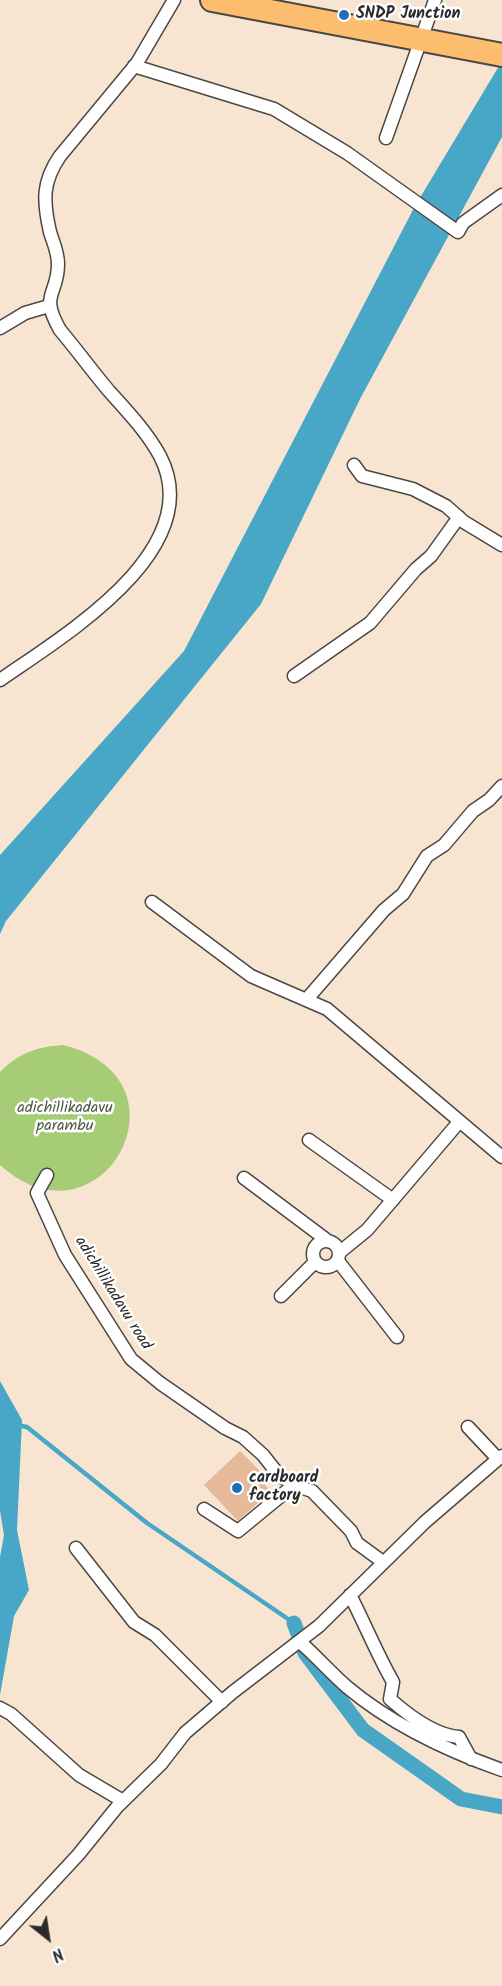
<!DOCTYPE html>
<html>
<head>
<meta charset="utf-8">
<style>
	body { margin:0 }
	#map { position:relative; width:502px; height:1986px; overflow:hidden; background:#f7e5d1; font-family:Kalam,sans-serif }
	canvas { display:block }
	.north { position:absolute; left:18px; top:1908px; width:60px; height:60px; -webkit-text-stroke:4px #fff; paint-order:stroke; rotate:150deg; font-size:16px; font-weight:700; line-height:24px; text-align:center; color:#2b2b2b }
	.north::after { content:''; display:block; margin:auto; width:21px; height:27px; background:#2b2b2b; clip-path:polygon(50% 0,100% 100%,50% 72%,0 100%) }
</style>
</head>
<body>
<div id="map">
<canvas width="502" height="1986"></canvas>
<div class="north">N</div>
</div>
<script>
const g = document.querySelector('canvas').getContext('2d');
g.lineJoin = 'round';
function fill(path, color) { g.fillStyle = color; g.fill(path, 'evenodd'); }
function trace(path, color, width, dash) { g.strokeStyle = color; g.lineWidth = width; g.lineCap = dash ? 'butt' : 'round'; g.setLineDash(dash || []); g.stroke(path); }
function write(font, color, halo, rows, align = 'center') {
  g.font = font + ' Kalam,sans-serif'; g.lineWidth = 5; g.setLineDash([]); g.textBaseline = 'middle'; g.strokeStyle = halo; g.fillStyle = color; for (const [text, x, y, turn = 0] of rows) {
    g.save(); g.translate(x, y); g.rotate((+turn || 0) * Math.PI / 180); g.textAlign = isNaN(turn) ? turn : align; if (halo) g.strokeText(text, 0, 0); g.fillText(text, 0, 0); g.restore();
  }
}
fill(new Path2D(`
	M63,1045C199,1079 101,1256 0,1165V1072C19,1053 36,1047 63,1045Z`), '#a6cc77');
fill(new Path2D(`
	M502,61V137L360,399L261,604L6,921L0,934V855L184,651L415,206Z
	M0,1381L22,1420L17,1530L29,1590L14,1616L0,1695V1557L4,1535L0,1511Z`), '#48a6c7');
trace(new Path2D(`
	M17,1425L27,1427L147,1523L294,1623`), '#48a6c7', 4.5);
trace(new Path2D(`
	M294,1623L305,1653L363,1730L461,1799L502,1807`), '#48a6c7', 15);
fill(new Path2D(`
	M240,1451L263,1474L259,1479L271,1491L238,1521L204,1485Z`), '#e5b999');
const street = new Path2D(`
	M134,66L274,109L347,153L458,232L463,223L502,195
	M386,138L435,0
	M0,328L25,313L49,306
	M354,465L362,476L413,489L446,506L464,522L502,545
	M294,676L370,623L416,569L431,556L459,517
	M0,680C63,636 209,550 160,456C147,432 127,411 109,391C92,371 77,350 60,330C39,293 58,296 58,264C58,252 53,242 50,232C43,201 42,182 60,156L137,63L174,0
	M152,902L251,976L327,1009L502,1157
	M307,999L384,910L403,894L427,856L444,845L473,811L489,800L502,786
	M309,1140L393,1200
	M47,1175L37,1193L65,1255L131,1359L160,1383L225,1428L243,1437L263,1455L278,1474L294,1485L312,1491L351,1531L357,1543L383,1562
	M244,1178L328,1241
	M313 1254a13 13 0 1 1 26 0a13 13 0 1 1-26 0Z
	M340,1252L367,1230L459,1122
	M338,1261L397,1337
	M281,1296L315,1262
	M468,1427L498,1459L502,1456
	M204,1509L238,1531L294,1485
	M76,1548L134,1622L155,1635L222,1702
	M350,1595C365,1624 377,1654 393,1682L390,1699C408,1715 434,1735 459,1737L471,1759
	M300,1642C316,1656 331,1673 347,1687C391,1724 448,1751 502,1770
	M0,1708L11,1714L79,1775L123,1801
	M0,1939L78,1855L117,1807L161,1764L185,1733L233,1692L319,1626L425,1522L498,1459`);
const highway = new Path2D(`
	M212,0L502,55`);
trace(street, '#4a4744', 15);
trace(highway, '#4a4744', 26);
trace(street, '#fff', 12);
trace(highway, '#fcbd6f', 22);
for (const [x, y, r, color] of [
	[344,15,6,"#1f6fb2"],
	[237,1488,6,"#1f6fb2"]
]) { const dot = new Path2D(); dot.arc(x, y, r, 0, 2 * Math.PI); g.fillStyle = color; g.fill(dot); trace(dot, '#fff', 2); }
write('bold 16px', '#2b2b2b', '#fff', [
	["SNDP Junction",356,15],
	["cardboard",249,1479],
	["factory",249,1497]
], 'left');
write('16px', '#505b42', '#fff', [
	["adichillikadavu",65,1109],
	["parambu",65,1127]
]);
write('16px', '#2b2b2b', '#fff', [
	["adichillikadavu road",112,1294,58]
]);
</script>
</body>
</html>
